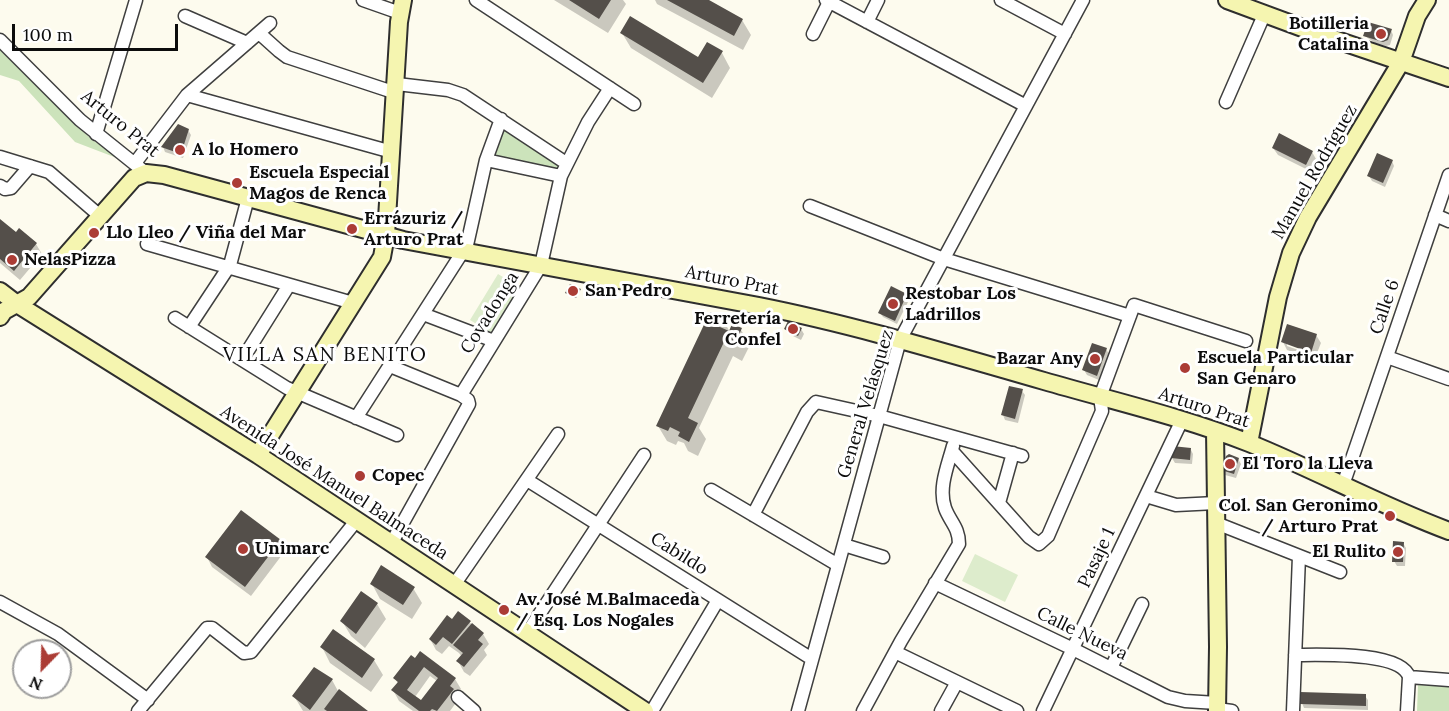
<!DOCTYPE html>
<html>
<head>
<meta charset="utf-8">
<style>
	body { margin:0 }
	#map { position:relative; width:1449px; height:711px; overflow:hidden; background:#fdfbee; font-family:Lora,serif }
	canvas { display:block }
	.north { position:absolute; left:12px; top:639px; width:60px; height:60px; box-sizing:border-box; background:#fff; border:2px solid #9e9e9e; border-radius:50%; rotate:203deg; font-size:16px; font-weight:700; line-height:24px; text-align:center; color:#0c0c0c }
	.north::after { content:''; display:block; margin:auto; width:21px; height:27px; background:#ab3c35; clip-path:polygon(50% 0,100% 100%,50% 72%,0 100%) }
	.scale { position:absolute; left:12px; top:24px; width:166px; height:27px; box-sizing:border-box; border:3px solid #0c0c0c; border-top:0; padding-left:8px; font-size:18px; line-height:21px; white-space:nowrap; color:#0c0c0c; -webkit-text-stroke:4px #fff; paint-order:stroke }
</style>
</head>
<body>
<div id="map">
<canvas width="1449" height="711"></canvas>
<div class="north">N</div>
<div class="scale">100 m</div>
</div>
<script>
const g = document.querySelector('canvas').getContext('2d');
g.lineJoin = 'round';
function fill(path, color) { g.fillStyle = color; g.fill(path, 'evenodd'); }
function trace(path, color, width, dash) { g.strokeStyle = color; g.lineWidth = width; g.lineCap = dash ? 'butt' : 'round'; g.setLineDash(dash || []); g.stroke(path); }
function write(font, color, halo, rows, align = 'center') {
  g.font = font + ' Lora,serif'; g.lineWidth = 6; g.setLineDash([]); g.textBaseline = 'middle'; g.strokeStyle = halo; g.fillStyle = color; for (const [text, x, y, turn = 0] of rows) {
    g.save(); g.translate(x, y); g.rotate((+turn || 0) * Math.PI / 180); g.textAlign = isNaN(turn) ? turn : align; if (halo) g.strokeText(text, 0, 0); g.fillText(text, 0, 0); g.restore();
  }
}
fill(new Path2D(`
	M0,48L91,139L122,160L75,142L19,81L0,75Z
	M504,127L560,165L557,170L492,157Z
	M1418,685L1449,686V711H1417Z`), '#cce3bb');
fill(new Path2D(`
	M498,274L521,288L493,334L470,320Z
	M975,554L1018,575L1005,602L962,581Z`), '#ddeccc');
fill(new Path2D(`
	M554,0H623L626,4L608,33Z
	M655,0H705L742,20L751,35L743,50L657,4Z
	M1391,30L1393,35L1390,45L1386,46L1375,43L1365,36Z
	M622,33L699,59L722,53L730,68L712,98L631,48Z
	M188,130L191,135L183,158L165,152L163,147Z
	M1273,148L1312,152L1316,159L1310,171L1278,155Z
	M1392,161L1394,166L1385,187L1372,181L1369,176Z
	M0,221L16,234L36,244L42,254L20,280L0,263Z
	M906,296L909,300L897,324L883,317L880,313Z
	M723,320L730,332L741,330L750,345L742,361L733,356L699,428L706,439L698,456L688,451L684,443L678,441L676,445L667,441L658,426Z
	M786,329H801L804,334L801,340L789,334Z
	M1316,335L1321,343L1317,353L1287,343V346L1316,356L1315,359L1287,350L1283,342Z
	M1106,349L1109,354L1099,380L1087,375L1084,370Z
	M1022,391L1025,395L1018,423L1005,420L1003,415Z
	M1191,450L1193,454L1192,464L1175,463L1172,458Z
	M1238,459L1241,464L1236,478L1225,475L1223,470Z
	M280,541L285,551L251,596L212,567L207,557Z
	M1403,543L1406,548L1405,566H1397L1394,561Z
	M372,584L413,588L422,603L412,619L380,599Z
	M362,593L377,604L386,619L365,648L351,636L342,621Z
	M452,621L469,622L483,634L489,644L484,650L487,655L470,676L464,672L458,661L462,657L459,653L449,646L442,654L436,650L430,639Z
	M333,631L374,660L383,675L371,692L330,663L322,647Z
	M420,653L455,679L461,689L456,696L458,700L450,711H413L399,701L393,690L398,684L395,678ZM430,676L437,681L421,702L415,697Z
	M332,680L338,691L366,711H303L294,696Z
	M1365,696L1368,700V710L1304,708L1302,703Z`), '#0003');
fill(new Path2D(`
	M569,0H611L599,19Z
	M667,0H709L743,19L734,36Z
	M630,16L698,57L707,42L723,51L703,83L620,33Z
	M1368,22L1392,29L1388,40L1383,42L1363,36Z
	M178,124L189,129L181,154L161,147Z
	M1279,133L1313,151L1306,165L1272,148Z
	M1377,153L1393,160L1383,183L1367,176Z
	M0,219L16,232L19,228L37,243L14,271L0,259Z
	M570,284L581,289L576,298L565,293Z
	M891,286L907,294L895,321L878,313Z
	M710,312L724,319L720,327L729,331L732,324L742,328L734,346L724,342L688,418L698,423L689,442L678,436L680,432L670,427L668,431L656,426Z
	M788,321L802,328L798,336L784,329Z
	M1287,324L1317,334L1311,353L1281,342Z
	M1092,343L1107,348L1097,376L1082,370Z
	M1009,386L1023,389L1015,419L1001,415Z
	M1172,446L1191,448L1190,460L1171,458Z
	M1229,454L1239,458L1234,474L1221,470L1226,456Z
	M241,510L281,540L245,587L205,557Z
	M1393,541L1404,542L1403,562H1392Z
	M381,565L415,587L403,605L370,584Z
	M361,591L378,603L356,634L340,621Z
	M458,611L471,621L452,644L443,637L436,645L429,639L447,615L452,619Z
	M472,623L484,633L478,640L483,644L464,667L456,661L463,653L453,645Z
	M333,629L375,659L362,678L320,647Z
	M420,651L456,678L450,686L454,689L437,711L432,709L430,711H419L391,690L398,682L393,678L411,655L415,658ZM424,667L438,678L421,700L407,690Z
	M314,667L333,679L310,710L292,696Z
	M339,689L368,711H327L324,709Z
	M1300,692L1366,694V706L1300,704Z`), '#544f4a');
const street = new Path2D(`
	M363,0L400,13
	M476,0L634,104
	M826,0L1026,106
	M1001,0L1065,34
	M185,16L247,43
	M867,22L878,0
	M259,33L279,51L287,57L396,93
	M813,34L830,0
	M0,40L80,120L146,173
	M397,84L448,90L463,95L566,163
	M187,95L392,152
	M1226,102L1264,15
	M96,134L136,0
	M0,157L49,172L100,216
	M486,160L561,176
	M135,163L187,95L270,23
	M0,186L5,189L11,188L30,166
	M810,206L944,259L1130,316
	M1435,215L1449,221
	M147,244L353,303
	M423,314L494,341
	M175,318L287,388L397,435
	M189,327L230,265L248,198
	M1387,357L1449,379
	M242,360L289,285
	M390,366L461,395L468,400L469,404L391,544
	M461,395L541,265L561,176L588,122L610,88
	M356,418L467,245L486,160L501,119
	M952,451L1029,537L1039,544L1048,536L1102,411L1100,397L1134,305L1246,341
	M527,480L812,659
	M1343,485L1449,175
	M711,490L838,565
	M1146,496L1176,505L1216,503
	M999,503L1013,453
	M753,515L807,412L816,402L879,416L1022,456
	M1216,523L1340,572
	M844,545L883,557
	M935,583L1073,649L1168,697L1185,701L1217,703
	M454,585L558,434
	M0,602L58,634L148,700
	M527,633L644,455
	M895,652L1017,711
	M1295,655C1318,655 1401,651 1409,677
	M1111,668L1142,604
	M1409,677L1449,680
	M458,697L474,711
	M1217,709L1232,711
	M138,711L207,628H212L244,653L251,652L356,521
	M652,711L718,600
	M798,711L900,340L1083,0
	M863,711L901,641L959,544C959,527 950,522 945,508C938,488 948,465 953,446
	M941,711L957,682
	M1043,711L1182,420
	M1293,711L1299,556
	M1407,711L1409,677`);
const secondary = new Path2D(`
	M1227,0L1316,33L1449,78
	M0,291L17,304L258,455L645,711
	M0,317L4,311L29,297L134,178L146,173L164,175L403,240L759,306C855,325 950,354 1044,381C1113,401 1183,417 1249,443C1316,470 1381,506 1449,531
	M1215,431L1218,647L1217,711
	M1249,443L1278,297L1291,253L1308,217L1401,62L1417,16L1427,0
	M258,455L382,257L386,235L399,22L403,0`);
trace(street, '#3f3f3f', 15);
trace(secondary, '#2e2e2e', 20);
trace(street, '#fff', 12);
trace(secondary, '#f5f5b0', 16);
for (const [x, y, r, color] of [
	[1381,34,6,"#ab3c35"],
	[180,150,6,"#ab3c35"],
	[237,183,6,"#ab3c35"],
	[352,229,6,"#ab3c35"],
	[94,233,6,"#ab3c35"],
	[12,260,6,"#ab3c35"],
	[573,291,6,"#ab3c35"],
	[893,304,6,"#ab3c35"],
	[793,329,6,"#ab3c35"],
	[1095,359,6,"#ab3c35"],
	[1185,368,6,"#ab3c35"],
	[1230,464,6,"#ab3c35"],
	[360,476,6,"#ab3c35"],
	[1390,516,6,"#ab3c35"],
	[243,549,6,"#ab3c35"],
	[1398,552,6,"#ab3c35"],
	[504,610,6,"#ab3c35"]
]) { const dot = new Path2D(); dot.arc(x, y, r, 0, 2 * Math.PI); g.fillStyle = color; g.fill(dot); trace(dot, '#fff', 2); }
write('bold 18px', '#0c0c0c', '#fff', [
	["Botilleria",1369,24,"right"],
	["Catalina",1369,45,"right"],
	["A lo Homero",192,150],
	["Escuela Especial",249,173],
	["Magos de Renca",249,194],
	["Errázuriz /",364,219],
	["Arturo Prat",364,240],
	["Llo Lleo / Viña del Mar",106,233],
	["NelasPizza",24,260],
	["San Pedro",585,291],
	["Restobar Los",905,294],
	["Ladrillos",905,315],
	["Ferretería",781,319,"right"],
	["Confel",781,340,"right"],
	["Escuela Particular",1197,358],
	["San Genaro",1197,379],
	["Bazar Any",1083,359,"right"],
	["El Toro la Lleva",1242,464],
	["Copec",372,476],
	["Col. San Geronimo",1378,506,"right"],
	["/ Arturo Prat",1378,527,"right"],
	["Unimarc",255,549],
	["El Rulito",1386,552,"right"],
	["Av. José M.Balmaceda",516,600],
	["/ Esq. Los Nogales",516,621]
], 'left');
write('18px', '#0c0c0c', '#fff', [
	["Arturo Prat",120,124,39],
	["Manuel Rodríguez",1315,172,-60],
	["Arturo Prat",732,281,11],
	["Calle 6",1385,307,-71],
	["Covadonga",490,313,-58],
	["General Velásquez",866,404,-73],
	["Arturo Prat",1204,408,18],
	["Avenida José Manuel Balmaceda",334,483,33],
	["Cabildo",679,554,32],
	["Pasaje 1",1097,558,-65],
	["Calle Nueva",1082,634,26]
]);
g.letterSpacing = '1.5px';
write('20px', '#0c0c0c', '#fff', [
	["VILLA SAN BENITO",325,355]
]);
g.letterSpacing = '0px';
</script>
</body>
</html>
